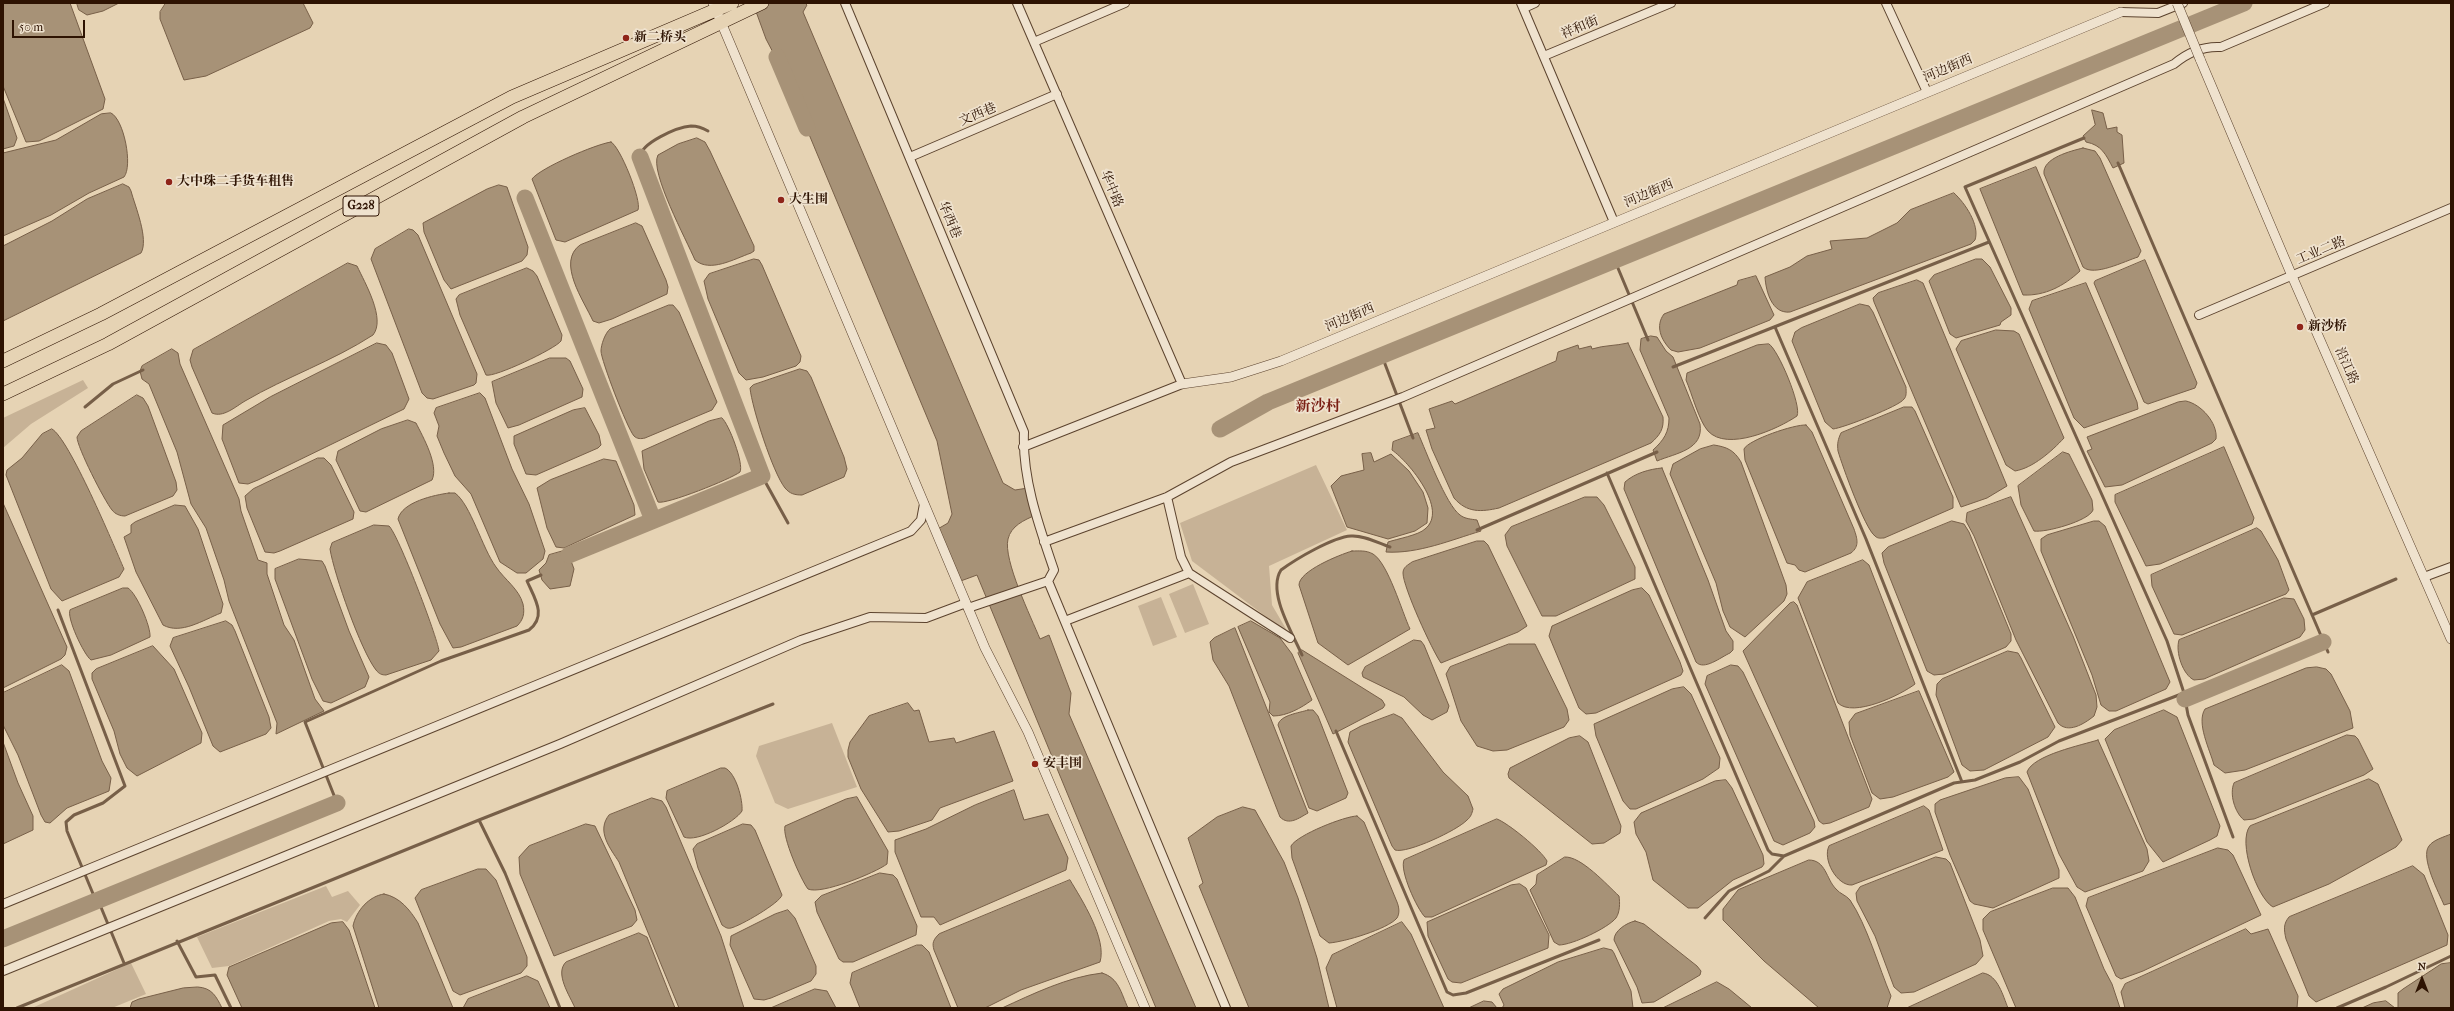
<!DOCTYPE html>
<html>
<head>
<meta charset="utf-8">
<style>
	body { margin:0 }
	#map { position:relative; width:2454px; height:1011px; overflow:hidden; background:#e6d3b4; font-family:"IM FELL French Canon",serif }
	canvas { display:block }
	.frame { position:absolute; inset:0; border:4px solid #2e1302; pointer-events:none }
	.north { position:absolute; left:2402px; top:959px; width:40px; height:40px; -webkit-text-stroke:3px #efe2ce; paint-order:stroke; rotate:0deg; font-size:11px; font-weight:700; line-height:16px; text-align:center; color:#2e1302 }
	.north::after { content:''; display:block; margin:auto; width:14px; height:18px; background:#2e1302; clip-path:polygon(50% 0,100% 100%,50% 72%,0 100%) }
	.scale { position:absolute; left:12px; top:20px; width:73px; height:18px; box-sizing:border-box; border:2px solid #2e1302; border-top:0; padding-left:5px; font-size:12px; line-height:14px; white-space:nowrap; color:#2e1302; -webkit-text-stroke:3px #efe2ce; paint-order:stroke }
</style>
</head>
<body>
<div id="map">
<canvas width="2454" height="1011"></canvas>
<div class="frame"></div>
<div class="north">N</div>
<div class="scale">50 m</div>
</div>
<script>
const g = document.querySelector('canvas').getContext('2d');
g.lineJoin = 'round';
function fill(path, color) { g.fillStyle = color; g.fill(path, 'evenodd'); }
function trace(path, color, width, dash) { g.strokeStyle = color; g.lineWidth = width; g.lineCap = dash ? 'butt' : 'round'; g.setLineDash(dash || []); g.stroke(path); }
function write(font, color, halo, rows, align = 'center') {
  g.font = font + ' "IM FELL French Canon","Noto Serif SC",serif'; g.lineWidth = 3.5; g.setLineDash([]); g.textBaseline = 'middle'; g.strokeStyle = halo; g.fillStyle = color; for (const [text, x, y, turn = 0] of rows) {
    g.save(); g.translate(x, y); g.rotate((+turn || 0) * Math.PI / 180); g.textAlign = isNaN(turn) ? turn : align; if (halo) g.strokeText(text, 0, 0); g.fillText(text, 0, 0); g.restore();
  }
}
fill(new Path2D(`
	M83,380L88,388L31,424L3,448V418Z
	M1316,465L1347,530L1269,566L1272,605L1289,634L1192,561L1180,523Z
	M1193,584L1209,624L1185,633L1169,594Z
	M1161,597L1177,637L1153,646L1138,606Z
	M832,723L857,787L788,809L775,803L756,756L759,746Z
	M326,886L332,897L348,891L360,905L347,922L341,919L329,921L229,966L212,968L197,937Z
	M131,963L146,994L112,1008H32Z`), '#c7b296');
const water = new Path2D(`
	M3,3H70L105,99L103,109L39,141L26,142L3,86Z
	M77,3H119L103,11L87,15L79,10Z
	M166,3H303L313,23L310,28L206,76L184,80L160,19V12Z
	M759,3H805L807,5L803,12L1003,483L1015,490L1028,488L1036,515C1024,520 1011,526 1008,539C1003,560 1031,617 1040,639L1049,635L1071,693L1069,714L1196,1008H1156L977,575L958,582L936,530L948,523L952,514L937,441L798,108L799,102L766,39L754,6Z
	M3,98L17,138L14,146L3,149Z
	M2092,110L2103,113L2107,129L2117,127V132L2122,135L2124,163L2113,168C2106,155 2102,145 2086,142L2083,136L2095,125Z
	M111,113C124,119 133,166 124,177L89,193L51,215L3,236V153L56,140L101,114Z
	M697,138L705,142L710,151L754,246V251L751,253C734,259 710,273 695,260C687,241 649,171 658,155L678,144Z
	M611,142C620,146 642,201 638,210L565,242L556,240L532,179C540,168 596,144 611,142Z
	M2083,148L2095,151L2100,158L2141,251L2138,257C2125,261 2094,277 2083,267L2044,174C2042,158 2071,151 2083,148Z
	M2036,167L2080,271C2064,286 2045,296 2023,295L1980,189Z
	M123,184L129,187L131,191C135,206 149,239 141,253L3,321V246L52,221L87,199Z
	M499,185L507,187L528,247L527,255L522,261L451,289L444,280L424,232L423,223L487,189Z
	M1954,193C1965,203 1980,225 1975,240L1971,244L1790,312C1772,314 1766,292 1765,277L1790,267L1807,256L1832,249L1830,241L1867,238L1897,223L1910,210Z
	M636,223L642,226L666,280L668,287L667,294L612,319L599,323L593,321C584,301 556,262 580,245Z
	M409,229L413,230L418,235L477,374L476,383L474,385L433,399L427,398L422,393L371,259L375,249Z
	M754,259L759,260L762,265L801,356L800,362L796,366L763,377L746,380L739,373L708,299L704,281L709,274Z
	M1976,259H1982L1990,267L2011,308V315L2001,322L2000,325L1956,338L1950,334L1929,281L1934,275Z
	M2145,260L2197,383L2195,388L2148,404L2144,402L2094,283L2095,281Z
	M348,263L357,266C365,283 386,319 373,335C333,361 286,377 245,401C235,407 223,418 212,413L192,367L190,360L193,350Z
	M527,268L533,271L537,276L562,335L561,341C555,349 494,378 486,375L460,315L456,299L459,295Z
	M1756,276L1774,315L1770,320L1700,348L1678,352L1671,350C1661,340 1655,326 1664,314L1737,285L1738,281Z
	M1917,280L1923,283L2007,486L1987,498L1961,507L1874,302L1873,298L1878,293Z
	M2086,283L2137,402L2138,409L2084,428L2074,418L2029,309L2032,301Z
	M1860,304L1869,306L1873,312L1906,387C1906,391 1907,396 1904,399C1900,406 1843,428 1833,429L1825,422L1792,341L1795,332L1801,328Z
	M669,305H673L679,312L717,402L712,410L645,438C641,439 637,439 634,436C627,428 601,360 601,351C601,345 605,333 610,329Z
	M1996,330L2014,331L2019,334L2064,438C2052,451 2033,468 2015,471L2006,465L1956,349L1961,341Z
	M1651,336L1657,337L1666,351L1673,357L1700,424C1704,450 1676,453 1657,461L1653,450C1664,440 1669,432 1669,418L1640,350L1641,339Z
	M377,343L386,345L392,353L409,399L404,409L258,480L248,484L239,483L222,439L223,425L270,397Z
	M1628,343L1663,417C1664,429 1660,435 1651,443L1499,508C1481,512 1467,513 1454,498L1432,449L1426,430L1435,428L1429,409L1452,401L1455,404L1556,361L1558,352L1578,345L1579,349L1591,346L1592,349C1605,345 1615,346 1628,343Z
	M1769,344C1778,349 1802,406 1797,416C1778,429 1727,452 1708,431C1699,421 1692,394 1686,380L1687,373L1757,345Z
	M172,349L178,353L180,364L239,499L241,511L258,560L267,563V574L284,625L294,640L315,699L324,711L276,734L277,723L229,601L224,580L206,528L191,504L177,452L149,384L142,379L140,371L142,366Z
	M550,358H566L570,361L583,389L582,397L519,425L508,428L496,403L492,382Z
	M800,369L807,371L811,377L844,457L847,469L844,477L802,495C795,495 790,494 785,488C773,473 752,408 750,388L753,385Z
	M480,393L485,398L512,469L529,504L545,551L543,559L526,573H517L500,562L471,494L455,476L444,453L437,436L439,426L434,413L436,408Z
	M137,395L143,398L148,406L176,482L177,490L173,496L125,516C120,516 115,514 112,510C104,500 77,447 77,437L81,431Z
	M2186,401C2201,404 2218,423 2216,439L2212,443L2122,485L2105,487L2087,451L2092,449L2087,437L2178,402Z
	M1904,407H1912L1915,411L1953,497V508L1884,538C1881,538 1878,539 1875,536C1865,529 1842,465 1838,451C1837,444 1838,439 1841,433Z
	M585,408L599,435L601,445L598,448L536,475L526,474L514,444V436L573,410Z
	M722,418C729,424 744,464 740,472C731,479 666,505 658,502L644,469L642,451L709,421Z
	M408,420L416,423C423,437 439,465 432,480L366,512L360,511L336,460L338,451L381,429Z
	M1806,425L1812,432L1854,529C1857,538 1860,546 1851,553L1805,572L1799,570L1795,565L1787,563L1745,460L1744,449C1748,440 1795,424 1806,425Z
	M52,429C69,438 114,546 124,569L119,577L62,601L51,589L6,475L7,470L22,458L42,434Z
	M1418,433C1426,451 1446,505 1460,515C1465,519 1471,519 1477,520L1481,531C1451,540 1418,554 1386,552L1388,542C1397,539 1419,535 1425,529C1449,510 1409,462 1392,450L1393,442Z
	M1714,445C1727,447 1734,450 1741,462L1786,585L1787,594L1784,601L1745,637L1730,627L1723,611L1716,583L1670,474L1673,464L1700,449Z
	M2224,447L2254,518L2252,524L2160,564L2146,566L2115,502V495Z
	M2063,452L2069,454L2092,500L2093,510C2089,521 2045,533 2034,531L2021,505L2018,486Z
	M1371,453L1374,462L1391,454L1409,471L1423,492L1428,508L1427,523L1415,531L1388,539L1347,527L1331,486L1341,476L1364,470L1362,454Z
	M318,458H324L331,465L354,512L353,519L280,551L274,553L265,552L247,508L245,496L253,489Z
	M604,459L616,461L634,505L635,515L564,548L556,547L547,528L537,488L550,480Z
	M1662,468L1708,580L1726,631L1733,641V650L1730,653C1721,657 1704,671 1696,662L1624,489L1625,482C1635,473 1650,469 1662,468Z
	M449,493H455C471,505 482,548 496,567C505,580 519,589 523,604C525,614 523,620 517,626L461,647L453,648L440,624L398,519C402,502 434,495 449,493Z
	M1585,497H1597L1604,505L1635,567V579L1556,616H1542L1507,546L1505,535L1511,527Z
	M2011,497L2073,636L2096,695L2097,707L2094,716C2084,724 2068,734 2058,723L2016,640L1974,536L1966,521L1967,513Z
	M3,503L67,647L65,655L61,659L3,688Z
	M175,505L185,506L198,529L223,604L221,613C203,620 181,635 163,625L136,572L124,537L131,533V525L135,522Z
	M1952,521L1964,524L1969,532L2011,634V641L2006,647L1944,674L1934,675L1927,671L1884,563L1882,553L1888,547Z
	M2094,521H2099L2105,526L2170,682L2166,689L2116,711H2109L2101,705L2092,675L2041,551V539L2047,535Z
	M374,525L389,526C398,534 437,636 439,651L431,660L386,675C382,675 379,674 376,670C361,651 334,574 330,549L332,543Z
	M2257,528L2261,531L2278,560L2289,590L2286,594L2182,635L2174,634L2152,586L2151,575Z
	M1477,541H1484L1488,545L1527,626L1518,632L1441,663C1432,650 1403,587 1403,573C1403,567 1408,565 1412,562Z
	M567,550L574,569L570,586L550,589L542,580L539,570L546,563L549,555Z
	M1352,551C1359,551 1366,550 1373,554C1388,563 1402,612 1410,629L1348,665L1318,643L1299,585C1299,571 1339,555 1352,551Z
	M299,559L322,561L325,566L349,631L369,677L365,687L331,703L323,701L312,679L275,579V569Z
	M1863,560L1869,565L1915,684C1901,695 1853,718 1838,703L1798,598L1807,582Z
	M123,588H128C137,594 151,627 150,637L111,655L91,660C84,655 66,617 70,610Z
	M1642,588L1649,595L1680,662L1683,671L1681,675L1596,713L1586,714L1579,708L1549,636L1552,626L1632,590Z
	M2284,598L2294,599L2304,619L2305,630L2300,637L2204,679L2194,680C2183,675 2175,652 2179,640Z
	M1794,602L1797,605L1872,799L1869,807L1830,823L1823,824L1819,821L1743,651L1790,603Z
	M226,621L232,625L235,631L269,717L271,728L266,734L220,752L213,746L189,687L170,646L173,638Z
	M1251,621L1280,638L1292,654L1312,700C1301,708 1287,716 1273,716L1269,712L1270,702L1238,627Z
	M1235,628L1308,813C1299,818 1289,826 1280,817L1229,686L1213,660L1210,642L1214,638Z
	M1414,640L1421,641L1424,645L1449,706L1447,712L1432,720L1423,715L1404,697L1363,677L1362,673L1365,667Z
	M1509,644H1535L1567,709L1569,720L1564,727L1507,750L1493,751L1477,746L1461,721L1446,674L1450,667Z
	M153,646L174,669L202,733L201,743L137,776L127,768L120,754L114,731L92,679V673L96,669Z
	M1302,650L1382,700L1385,705L1383,708L1333,734L1298,653Z
	M2008,651L2018,653L2021,658L2055,727L2048,737L1984,770L1970,771L1962,765L1936,695L1937,684L1942,679Z
	M62,665L69,671L102,761L111,778L109,791L67,808L50,823L45,822L41,815L18,755L3,725V693Z
	M1731,665L1738,666L1743,672L1814,821L1815,827L1810,833L1783,845L1774,841L1705,684L1707,676Z
	M2317,667L2326,669L2331,674L2350,711L2353,728L2245,770L2225,773L2214,765C2210,750 2196,723 2205,709L2306,668Z
	M1684,687L1691,694L1720,758L1719,768L1703,779L1636,809H1630L1623,801L1596,736L1594,724L1672,689Z
	M1919,691L1954,772L1948,777L1893,797L1880,799L1872,793L1850,735L1849,722L1855,714Z
	M908,703L914,711L919,710L929,742L954,738L956,743L994,731L1013,781L940,808L932,820L899,831L888,832L861,789L848,757V750L850,742L869,716Z
	M1308,710H1313L1318,716L1348,793L1346,798L1317,811L1309,808L1278,725C1280,715 1299,713 1308,710Z
	M2164,710L2177,717L2220,826L2217,836L2210,840L2163,862L2147,842L2105,739L2114,730Z
	M1394,714L1402,718L1443,772L1468,796L1473,809C1472,813 1471,817 1467,820C1458,830 1407,854 1395,850L1392,846L1348,742L1350,732L1361,726Z
	M2347,735L2355,736L2358,739L2373,769L2364,775L2254,819L2244,820C2235,813 2229,794 2234,783Z
	M1580,736L1588,742L1621,826L1620,833L1604,843L1592,844L1509,778L1508,774L1510,768L1569,738Z
	M2098,740L2147,849L2149,861L2143,871L2085,892L2077,887L2059,854L2027,772C2033,755 2082,745 2098,740Z
	M3,742L18,783L33,816V830L3,844Z
	M721,768H725C736,773 743,800 742,811C735,822 697,843 684,837L666,798L667,791Z
	M2019,777L2028,789L2059,870V878L1993,908L1974,904L1970,901L1950,855L1935,812V804L1940,800L2005,778Z
	M2369,779L2378,784L2402,840L2396,847L2329,884L2273,907C2257,898 2237,841 2250,826Z
	M1726,780L1732,788L1763,855L1764,864L1762,867L1733,880L1698,908H1688L1653,880L1646,852L1636,834L1634,822L1641,813L1715,781Z
	M1014,790L1024,820L1048,814L1068,858L1066,870L940,925L934,917H921L895,852V840L926,829L975,805Z
	M857,797L888,851L887,864C875,873 821,895 808,889C801,880 782,837 785,826L846,799Z
	M652,798L662,801L666,807L721,936L744,1008H679L619,862C610,848 596,831 609,815Z
	M1924,806L1929,810L1943,850L1852,885C1837,886 1822,859 1829,846Z
	M1243,807L1255,810L1284,862L1298,898L1317,958L1329,1008H1249L1199,886L1203,883L1188,838L1217,817Z
	M1357,816L1364,822L1397,902C1399,907 1400,913 1397,918C1388,929 1344,942 1329,943L1320,936L1292,858L1291,846C1297,835 1345,816 1357,816Z
	M1497,819C1508,823 1541,850 1547,861L1546,865L1432,917H1425C1417,909 1399,870 1404,860Z
	M586,824L595,826L635,910L637,920L632,926L554,956L520,874L519,857L529,846Z
	M743,824L751,825L755,830L782,895C780,903 740,926 731,928C727,929 725,927 722,925L698,868L693,849L697,844Z
	M2451,834V903L2444,905C2439,893 2420,857 2429,846C2433,840 2444,837 2451,834Z
	M2218,848L2228,850L2233,855L2261,915L2143,971L2121,979L2116,976L2086,906L2088,898Z
	M1565,857C1581,856 1607,885 1619,896C1620,903 1620,912 1616,918C1608,928 1572,945 1559,945L1554,942L1530,890L1536,884L1537,875Z
	M1936,857L1946,859L1950,863L1980,940L1983,956L1976,964L1914,992L1901,993L1894,987L1875,936L1857,901L1856,893L1860,887Z
	M1809,860C1826,860 1826,879 1836,889C1840,894 1846,895 1850,900C1867,925 1879,968 1891,996L1887,1008H1819L1764,961L1723,920V909L1738,890Z
	M2413,866L2424,875L2448,935L2447,945L2316,1002L2309,996L2286,939C2284,930 2283,924 2289,917Z
	M478,869H486L496,880L527,957V966L521,973L460,995L453,991L415,898L421,890Z
	M880,873L893,875L897,879L917,926L916,935L853,962H843L839,959L817,912L815,902L821,896Z
	M1070,880C1082,900 1107,939 1100,962L1021,990L985,1008H958L934,950C932,943 933,940 939,934Z
	M1520,884L1526,888L1549,935L1548,948L1461,983L1452,982L1448,979L1428,936L1427,922L1511,885Z
	M2053,888H2068L2075,897L2104,969L2112,984L2120,1008H2016L1983,930V919L1990,912Z
	M384,894C400,897 410,910 418,923L453,1008H379L353,926C356,911 369,896 384,894Z
	M788,910L795,918L816,966V974L811,981L771,998L764,1000L754,999L730,945L731,936L775,914Z
	M1635,921L1644,924L1697,966L1701,971L1700,975L1654,1002L1642,1003L1637,987L1614,940C1614,931 1626,923 1635,921Z
	M343,922L349,930L375,1008H242L227,975L229,967L331,923Z
	M1402,922L1411,934L1444,1008H1337L1326,968L1332,955Z
	M2246,929L2251,934L2268,929L2298,996L2297,1008H2125L2121,992L2125,984Z
	M639,933L647,937L675,1008H575C570,996 554,973 566,962Z
	M917,945H922L929,952L951,1008H860L850,983L852,973Z
	M1604,948L1612,950L1614,953L1631,991L1633,1008H1502L1504,1005L1499,994L1503,989L1558,962Z
	M2451,963V1008H2398V993L2403,989L2441,964Z
	M1102,973C1119,978 1121,993 1128,1008H1002C1033,994 1067,977 1102,973Z
	M1983,973C1998,975 2003,996 2008,1008H1907Z
	M527,976L538,981L550,1008H463L468,999Z
	M1717,982L1729,989L1752,1008H1663Z
	M198,987C212,988 216,996 222,1008H130L132,1002L139,999L183,988Z
	M815,989L827,991L836,1008H771Z
	M1484,1001L1492,1002L1497,1008H1469Z
	M2386,1001L2395,1008H2362L2373,1003Z`);
fill(water, '#a79277');
trace(water, '#775f48', 1);
trace(new Path2D(`
	M2084,138L1965,187L2167,641L2184,693L2188,715L2233,837
	M640,157C641,143 677,127 691,126C697,126 703,128 708,131
	M2118,163L2328,652
	M1615,261L1648,340
	M1775,327L1866,539L1962,782
	M1382,356L1413,438
	M1673,367L1989,242
	M85,407L113,384L143,370
	M1607,473L1768,850L1772,854L1784,856L1954,783L1975,780L2020,762L2059,741L2184,693
	M762,476L788,523
	M1477,530L1657,452
	M58,610L125,786L103,803L74,815L66,822L67,831L96,901
	M2312,615L2396,579
	M1302,655C1292,632 1267,592 1281,570C1296,559 1333,537 1351,536C1364,535 1378,543 1390,547
	M1336,731L1447,992L1453,995L1466,993L1599,940
	M337,803L305,722L441,661L529,630C547,616 535,599 527,581L541,575
	M479,820L505,873L560,1008
	M98,900L124,963
	M1705,918L1729,891L1769,871L1784,856
	M177,941L196,977L215,975L231,1008
	M17,1008L479,820L773,704
	M2337,1008L2386,987L2451,956`), '#775f48', 3);
trace(new Path2D(`
	M777,57L807,128
	M525,198L653,520
	M1220,429L1268,402L2244,3
	M569,555L762,476L640,157
	M2185,699L2323,642
	M3,939L337,803`), '#a79277', 17);
const minor = new Path2D(`
	M845,3L1024,432C1022,479 1039,526 1054,570L1048,581L968,608
	M1017,3L1182,384L1023,447
	M1521,3L1614,222
	M1886,3L1927,92
	M1524,8L1535,3
	M2121,12L2158,13L2183,3
	M1034,42L1125,3
	M1544,56L1671,3
	M910,157L1057,94
	M2199,315L2451,208
	M1167,497L1181,557L1189,573
	M1044,542L1167,497L1231,462L1403,397L2174,64C2188,52 2203,46 2221,47L2325,3
	M2424,577L2451,567
	M1048,581L1226,1008
	M1065,621L1189,573L1290,638
	M3,904L911,531L921,520L924,504
	M3,971L560,744L801,640L870,617L926,618L966,603`);
const tertiary = new Path2D(`
	M713,3L985,648L1028,732L1145,1008
	M2200,59L2292,276L2451,639
	M1182,384L1231,377L1281,361L2121,12`);
const trunk = new Path2D(`
	M3,361L101,314L512,97L732,3
	M3,394L108,344L523,117L762,3`);
trace(minor, '#5c432e', 10);
trace(tertiary, '#5c432e', 10);
trace(trunk, '#2e1302', 14);
trace(minor, '#efe2ce', 8);
trace(tertiary, '#efe2ce', 9);
trace(trunk, '#e6d3b4', 13);
const tertiaryBridge = new Path2D(`
	M2177,3L2200,59`);
trace(tertiaryBridge, '#5c432e', 10, []);
trace(tertiaryBridge, '#efe2ce', 9);
for (const [x, y, r, color] of [
	[626,38,4,"#8f2418"],
	[169,182,4,"#8f2418"],
	[781,200,4,"#8f2418"],
	[2300,327,4,"#8f2418"],
	[1035,764,4,"#8f2418"]
]) { const dot = new Path2D(); dot.arc(x, y, r, 0, 2 * Math.PI); g.fillStyle = color; g.fill(dot); trace(dot, '#efe2ce', 1.5); }
for (const [x, y, w] of [
	[361,206,36]
]) { const box = new Path2D(); box.roundRect(x - w / 2, y - 10, w, 20, 3); g.fillStyle = '#efe2ce'; g.fill(box); trace(box, '#2e1302', 1); }
write('bold 12px', '#2e1302', null, [
	["G228",361,206]
]);
write('13px', '#2e1302', '#efe2ce', [
	["祥和街",1580,28,-23],
	["河边街西",1948,69,-23],
	["文西巷",978,115,-23],
	["华中路",1111,189,67],
	["河边街西",1649,194,-23],
	["华西巷",949,220,67],
	["工业二路",2321,251,-23],
	["河边街西",1350,318,-23],
	["沿江路",2346,366,66]
]);
write('bold 13px', '#2e1302', '#efe2ce', [
	["新二桥头",634,38],
	["大中珠二手货车租售",177,182],
	["大生围",789,200],
	["新沙桥",2308,327],
	["安丰围",1043,764]
], 'left');
write('bold 15px', '#7a1f14', '#efe2ce', [
	["新沙村",1318,407]
]);
</script>
</body>
</html>
